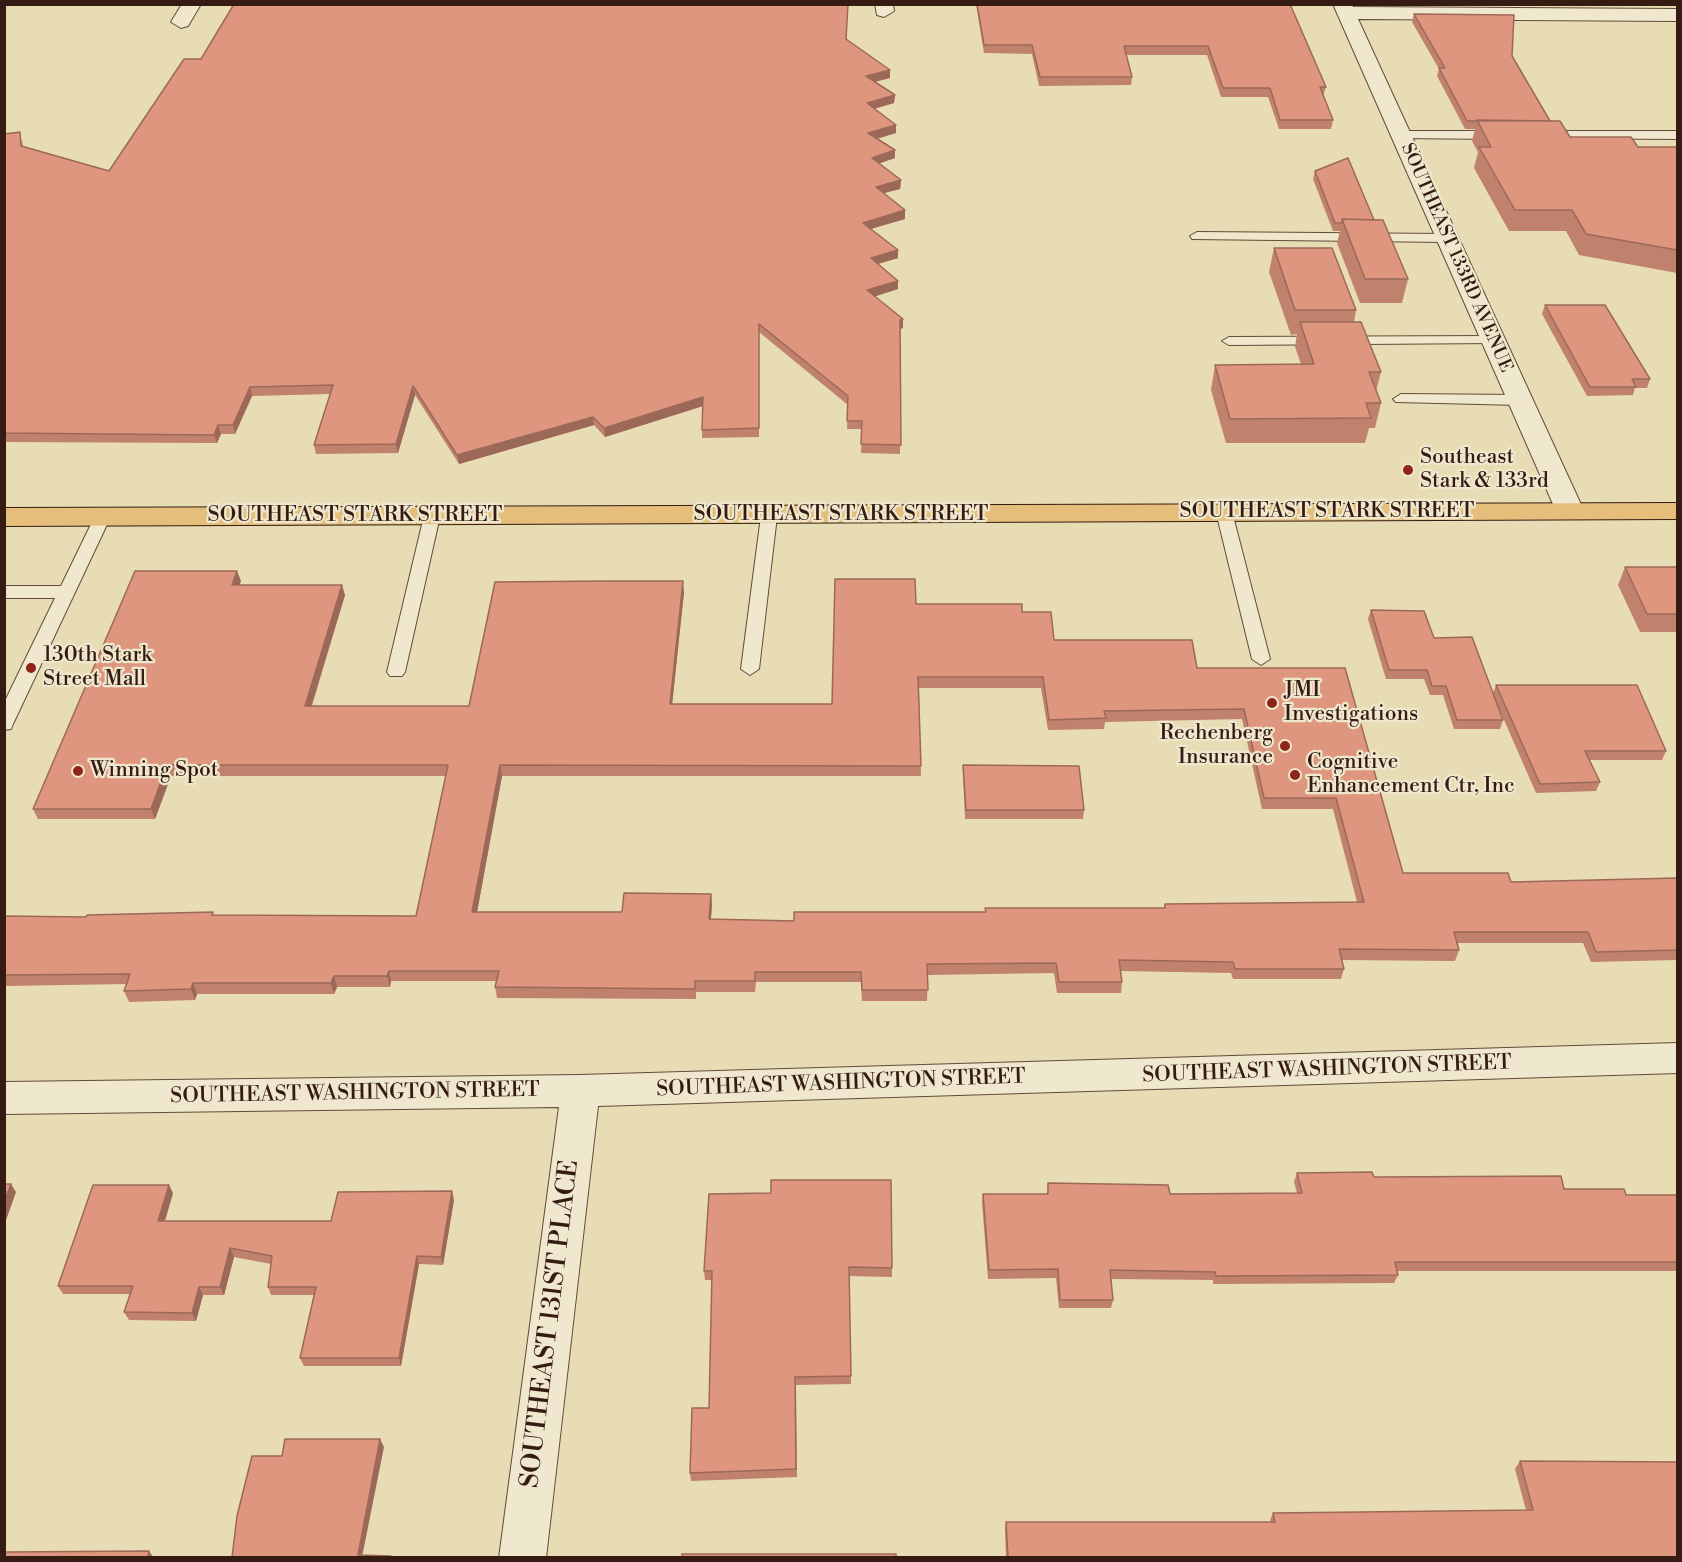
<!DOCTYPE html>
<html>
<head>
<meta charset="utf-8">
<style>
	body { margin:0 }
	#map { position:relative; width:1682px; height:1562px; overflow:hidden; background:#e7dcb3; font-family:"Libre Bodoni",serif }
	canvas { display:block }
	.frame { position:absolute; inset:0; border:6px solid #351b11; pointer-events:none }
</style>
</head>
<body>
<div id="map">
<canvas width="1682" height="1562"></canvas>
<div class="frame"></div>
</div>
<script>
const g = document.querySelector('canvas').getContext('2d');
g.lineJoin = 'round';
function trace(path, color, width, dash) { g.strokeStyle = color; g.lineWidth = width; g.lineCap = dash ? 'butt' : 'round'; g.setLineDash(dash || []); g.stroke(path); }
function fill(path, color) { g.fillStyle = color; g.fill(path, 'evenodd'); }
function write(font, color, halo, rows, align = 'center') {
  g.font = font + ' "Libre Bodoni",serif'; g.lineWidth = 4.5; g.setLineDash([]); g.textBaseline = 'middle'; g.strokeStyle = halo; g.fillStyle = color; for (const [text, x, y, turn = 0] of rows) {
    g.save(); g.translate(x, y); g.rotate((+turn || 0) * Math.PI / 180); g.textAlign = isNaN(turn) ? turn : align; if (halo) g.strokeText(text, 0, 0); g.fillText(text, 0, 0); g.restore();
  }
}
const service = new Path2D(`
	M1401,131H1500L1506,135L1500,139L1397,138L1395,135Z
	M1542,131H1678V139L1538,138V132Z
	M1197,232L1447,234L1454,238L1447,242L1192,239L1190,236Z
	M1492,336L1499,340L1497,343L1229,345L1222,341L1229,337Z
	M1401,394L1520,395L1528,400L1520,405L1396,402L1393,399Z
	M1224,507L1232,512L1270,659L1261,665L1252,659L1216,512Z
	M103,511L111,516L13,724L11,729L4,730V703L55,598H4V586H61L95,516Z
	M432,511L440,516L405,672L402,676H390L387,672L424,516Z
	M769,511L777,516L759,669L750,675L741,669L761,516Z`);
const minor = new Path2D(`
	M182,4H201L188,26L181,28L171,22Z
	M875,4H893L894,11L884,17L877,15Z
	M1333,4H1352L1353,7L1678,9V21L1358,19L1584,511L1580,517L1570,519L1560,517L1556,511Z
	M1678,1043V1073L598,1106L546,1558H499L559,1107L4,1114V1082L580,1075Z`);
const primary = new Path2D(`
	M1678,503V519L4,526V508Z`);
trace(service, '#624b3a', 2);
trace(minor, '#624b3a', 2);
trace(primary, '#351b11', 2);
fill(service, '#efe8ce');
fill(minor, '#efe8ce');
fill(primary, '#e4be7a');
fill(new Path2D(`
	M52,4H120V5Z
	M234,4H848L846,39L890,78L874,82L895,95L894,103L874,109L896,125V133L877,139L895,150V158L879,163L901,180L900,189L884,193L905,210V219L871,229L898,250V258L878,264L898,289L874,296L903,328L900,329V454L861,453L862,429H847L848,405L759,332V437L702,438L703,406L605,437L594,425L459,464L415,395L398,453L316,454L314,445L330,394L252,396L235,434H221L217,443L4,442V134L22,140L23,146L109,171L201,59Z
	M976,4H1290L1326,87L1323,96L1333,120L1331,129H1279L1268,97H1221L1207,55H1126L1132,77L1131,85L1039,86L1032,54L984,53Z
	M1403,4H1513V6Z
	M1414,14L1512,56L1550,121L1570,137L1638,147H1677V273L1579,255L1566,231H1509L1474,168L1478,152L1472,141L1475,129H1465L1437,76L1439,69L1412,22Z
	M1315,171L1374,220L1408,279L1402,303H1360L1337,243L1340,231H1333L1313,179Z
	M1274,248L1356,310L1354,322L1381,372L1376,391L1381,403L1375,428H1369L1365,443H1226L1211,390L1215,365L1301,364L1295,347L1297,334L1291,335L1269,272Z
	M1545,305L1650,379L1647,388H1635L1633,395L1587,396L1542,314Z
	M1625,567H1677V632H1640L1618,585Z
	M241,581L239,585L345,595L312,706H469L684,592L672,704H832L916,604L1022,612L1054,640L1197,668H1345L1403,873L1511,882L1677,878V960L1591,962L1583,943H1457L1459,950L1455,961L1342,960L1344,969L1341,979H1233L1231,973L1121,971L1122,982L1121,993H1057L1054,973L928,975L927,1001H862L861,982H756L755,992H696V999L497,998L495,987L496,981H391L390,987H337L334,994H197L195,1000L129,1002L124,991L127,984L4,986V916L86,917L213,912L214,915L416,916L446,776H171L155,819H38L33,809ZM919,688H1041L1048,730L1104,729L1105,722L1242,719L1262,809H1333L1357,902L1165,904L1164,908H985V912L794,921L711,919L712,905L711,894L622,912H477L502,776H921Z
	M1371,610L1434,638L1493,693L1496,685L1666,751L1662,760H1589L1600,782L1596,791L1536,793L1494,697L1503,720L1500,729H1454L1443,695H1430L1424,679H1386L1368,619Z
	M963,765L1084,810L1083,819H965L963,774Z
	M1297,1173L1564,1189L1626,1195H1677V1271H1397L1398,1275L1394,1283L1213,1284V1280L1111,1279L1113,1300L1111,1308H1059L1056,1278L988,1279L982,1202L983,1194H1047L1048,1183L1170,1194L1297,1193L1294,1182Z
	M173,1193L165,1221H331L454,1200L443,1265L419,1264L401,1366H304L300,1358L314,1295H271L268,1287L271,1264L234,1257L224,1295H203L196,1321L129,1320L124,1312L130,1294H63L58,1286Z
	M709,1194L892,1268V1277L849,1276L851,1384L796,1385L797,1477L691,1481L690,1473L709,1408L712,1280H705L704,1271Z
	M1520,1461L1677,1557H1006L1005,1530L1006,1522H1271L1270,1520L1273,1513L1526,1510L1515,1469Z`), '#c0816d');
fill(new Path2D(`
	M890,70V78L866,84V76Z
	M895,95L894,103L866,111L867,103Z
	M896,125V133L868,141V133Z
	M895,150V158L872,166V158Z
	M901,180L900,189L876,195V187Z
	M905,210V219L863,231V223Z
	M898,250V258L871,266V258Z
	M898,281V289L867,299V290Z
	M903,319V328L900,329V320Z
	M413,386L415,395L398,453L396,444Z
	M250,387L252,396L235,434L233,425Z
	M703,397V406L605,437L604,428Z
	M593,417L594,425L459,464L457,455Z
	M218,425L221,434L217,443L214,435Z
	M237,571L241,581L235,596L232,585Z
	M683,581L684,592L671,715L670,704Z
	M342,585L345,595L308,716L305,706Z
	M167,765L171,776L155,819L151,809Z
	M500,765L502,776L475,923L472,912Z
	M711,894L712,905L710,930L709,919Z
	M389,971L391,981L390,987L387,976Z
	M334,976L337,987L334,994L331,983Z
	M193,983L197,994L195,1000L191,989Z
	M11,1184L16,1192L4,1226V1202Z
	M169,1185L173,1193L162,1230L158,1221Z
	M452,1191L454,1200L443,1265L441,1257Z
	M230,1248L234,1257L224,1295L220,1287Z
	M417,1256L419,1264L401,1366L399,1358Z
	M199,1287L203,1295L196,1321L192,1313Z
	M380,1439L384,1447L362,1557L358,1555Z
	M149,1551L153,1557H148Z`), '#9c6959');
const building = new Path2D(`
	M234,4H848L846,39L890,70L866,76L895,95L867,103L896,125L868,133L895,150L872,158L901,180L876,187L905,210L863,223L898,250L871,258L898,281L867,290L903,319L900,320L901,445L861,444L862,421H847L848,396L759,324V428L702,430L703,397L604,428L593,417L457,455L413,386L396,444L314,445L333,385L250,387L233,425H218L214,435L4,433V134L20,132L21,146L109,171L184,59H201Z
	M977,4H1290L1326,87H1320L1333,120H1280L1270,88H1223L1208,46H1124L1132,77H1040L1032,45H984Z
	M1414,14L1514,15L1512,56L1550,121H1467L1439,68H1445Z
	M1477,120L1560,121L1570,137H1631L1638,147H1677V250L1586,234L1572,210H1515L1479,147H1491Z
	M1348,158L1374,220L1342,219V223H1335L1315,171Z
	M1342,219L1383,220L1408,279H1365Z
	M1274,248H1332L1356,310H1295Z
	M1545,305H1605L1650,379H1632L1636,387H1590Z
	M1300,322H1361L1381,372H1369L1381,403H1366L1371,418L1230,419L1215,365L1314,364Z
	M1625,567H1677V614H1647Z
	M135,571H237L232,585H342L305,706H469L495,582L608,581H683L670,704H832L835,579H915L916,604H1022V612H1051L1054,640H1192L1197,668H1345L1403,873H1508L1511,882L1677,878V950L1596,952L1588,932H1454L1459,950L1339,949L1344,969H1235L1233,962L1119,960L1122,982H1059L1056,963L927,964L928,990H862L861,972H755V981H695V989L495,987L499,971H389L387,976H334L331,983H193L191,989L124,991L130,974L4,975V916L86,917L87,915L213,912L212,915L416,916L448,765H167L151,809H33ZM918,677H1043L1049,720L1106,718L1104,711L1244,709L1264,798H1336L1364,902L1165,904V908H985L986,912H794V921L709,919L711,894L624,893L622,912H472L500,765L921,766Z
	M1371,610L1424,611L1434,638L1472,637L1503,720H1457L1446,686H1432L1427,670H1389Z
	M1496,685H1637L1666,751H1585L1600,782L1540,784Z
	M963,765L1079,766L1084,810H966Z
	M1372,1172L1374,1177L1561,1176L1564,1189H1624L1626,1195H1677V1262H1395L1398,1275L1216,1276L1215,1272L1110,1270L1113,1300H1060L1058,1269L989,1270L983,1194H1048V1183L1168,1185L1170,1194L1302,1193L1297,1173Z
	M771,1180H891L892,1268L849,1267L851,1376L795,1377L796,1469L690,1473L692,1408H709L712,1271H704L709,1194L771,1193Z
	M4,1184H11L4,1202Z
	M93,1185H169L158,1221H331L338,1192L452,1191L441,1257L417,1256L399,1358H300L316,1287H268L272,1256L230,1248L220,1287H199L192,1313L124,1312L133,1286H58Z
	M285,1439H380L358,1555L391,1556V1557H232L237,1516L252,1456H282Z
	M1520,1461L1677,1462V1557H1008L1006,1522H1275L1273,1513L1533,1510Z
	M149,1551L148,1557H4V1552Z
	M682,1554H896V1557H682Z`);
fill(building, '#df967f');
trace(building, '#9c6959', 1.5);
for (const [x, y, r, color] of [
	[1408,470,6,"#8f2418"],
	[31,668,6,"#8f2418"],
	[1272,703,6,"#8f2418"],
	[1285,746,6,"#8f2418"],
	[78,771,6,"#8f2418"],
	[1295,775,6,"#8f2418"]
]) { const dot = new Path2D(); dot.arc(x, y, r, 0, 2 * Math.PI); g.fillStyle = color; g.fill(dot); trace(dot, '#efe8ce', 2); }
write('18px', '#351b11', '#efe8ce', [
	["SOUTHEAST 133RD AVENUE",1456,258,66]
]);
write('21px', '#351b11', '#efe8ce', [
	["Southeast",1420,458],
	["Stark & 133rd",1420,482],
	["130th Stark",43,656],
	["Street Mall",43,680],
	["JMI",1284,691],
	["Investigations",1284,715],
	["Rechenberg",1273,734,"right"],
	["Insurance",1273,758,"right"],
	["Cognitive",1307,763],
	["Enhancement Ctr, Inc",1307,787],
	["Winning Spot",90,771]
], 'left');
write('21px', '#351b11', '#efe8ce', [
	["SOUTHEAST STARK STREET",1327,512],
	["SOUTHEAST STARK STREET",841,515],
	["SOUTHEAST STARK STREET",355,516],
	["SOUTHEAST WASHINGTON STREET",1327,1070,-2],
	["SOUTHEAST WASHINGTON STREET",841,1084,-2],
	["SOUTHEAST WASHINGTON STREET",355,1094,-1]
]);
write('26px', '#351b11', '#efe8ce', [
	["SOUTHEAST 131ST PLACE",551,1324,-83]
]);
</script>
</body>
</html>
